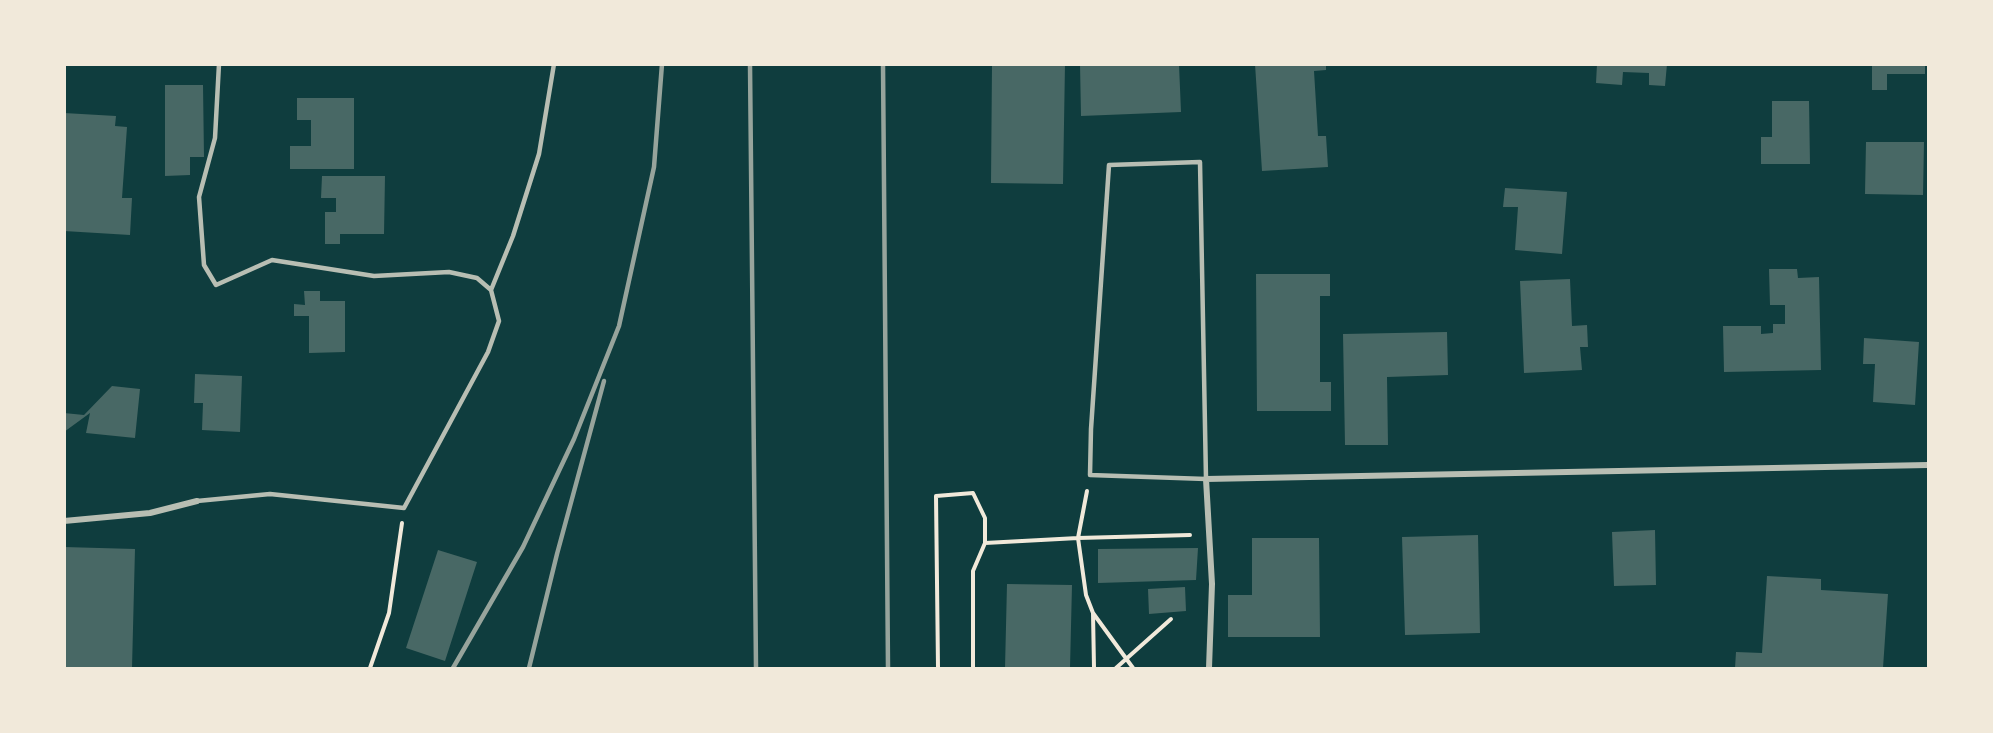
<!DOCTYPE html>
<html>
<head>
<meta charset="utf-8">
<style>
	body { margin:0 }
	#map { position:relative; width:1993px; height:733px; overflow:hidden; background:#0f3d3e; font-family:Manrope,sans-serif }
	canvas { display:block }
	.frame { position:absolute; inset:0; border:66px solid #f1e9da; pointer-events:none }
</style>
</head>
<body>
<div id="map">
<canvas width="1993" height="733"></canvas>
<div class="frame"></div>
</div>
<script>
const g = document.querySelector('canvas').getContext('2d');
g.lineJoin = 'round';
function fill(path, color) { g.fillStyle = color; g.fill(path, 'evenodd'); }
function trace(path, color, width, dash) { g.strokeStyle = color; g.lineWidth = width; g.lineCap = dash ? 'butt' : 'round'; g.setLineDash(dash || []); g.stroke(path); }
fill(new Path2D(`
	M992,64H1065L1063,184L991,183Z
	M1080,64H1179L1181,112L1081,116Z
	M1255,64H1326V70L1314,71L1318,136H1326L1328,167L1262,171Z
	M1597,64H1667L1665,86L1649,85V73L1623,72L1622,85L1596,83Z
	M1872,64H1925V74H1887V90H1872Z
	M165,85H203L204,157H190V175L165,176Z
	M297,98H354V169H290V146H311V120H297Z
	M1772,101H1809L1810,164H1761V137H1772Z
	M64,113L116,116L115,126L127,127L122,198H132L130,235L64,231Z
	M1866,142H1924L1923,195L1865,194Z
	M322,176H385L384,234H340V244H325V212H336V198H321Z
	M1505,188L1567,192L1562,254L1515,250L1518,207H1503Z
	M1769,269H1797L1798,278L1819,277L1821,370L1724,372L1723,326H1761V334L1773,333V324H1785V305H1770Z
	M1256,274H1330V296H1320V382H1331V411H1257Z
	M1570,279L1572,326L1587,325L1588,347H1580L1582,370L1524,373L1520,281Z
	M304,291H320V301H345V352L309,353V316H294V304L305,305Z
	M1447,332L1448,375L1387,377L1388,445H1345L1343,334Z
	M1864,338L1919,342L1915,405L1873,402L1875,364H1863Z
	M195,374L242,376L240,432L202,430L203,403H194Z
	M112,386L140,389L135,438L86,433L90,413L64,432V413L84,415Z
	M1655,530L1656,585L1614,586L1612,532Z
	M1478,535L1480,633L1405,635L1402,537Z
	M1252,538H1319L1320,637H1228V595H1252Z
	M64,547L135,549L132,668H64Z
	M1198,548L1196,580L1098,583V549Z
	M438,550L477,562L445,661L406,648Z
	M1767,576L1821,579V590L1888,594L1883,668H1735L1736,652L1762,653Z
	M1007,584L1072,585L1070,668H1005Z
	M1185,587L1186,611L1149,614L1148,589Z`), '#486865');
trace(new Path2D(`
	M1087,491L1078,538L1190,535
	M1093,613L1133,668
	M370,668L389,613L402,523
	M938,668L936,496L973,493L985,518V543
	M973,668V571L985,543L1078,538L1086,595L1093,613L1094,668
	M1116,668L1171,619`), '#f1e9da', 4);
trace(new Path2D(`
	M1200,162L1206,479L1090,475L1091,429L1109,165Z
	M491,290L513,236L539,154L554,64
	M197,501L270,494L404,508L488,352L499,321L491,290L477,278L449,272L374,276L272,260L216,285L204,265L199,197L215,138L219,64`), '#b8beb3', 4.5);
trace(new Path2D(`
	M64,521L150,513L197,501
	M1209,668L1212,584L1206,479L1928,465`), '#b8beb3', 6);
trace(new Path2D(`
	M750,64L756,668
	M883,64L888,668
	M453,668L523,547L574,439L619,326L654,167L662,64
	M529,668L557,554L604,381`), '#97a49c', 4.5);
</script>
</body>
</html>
